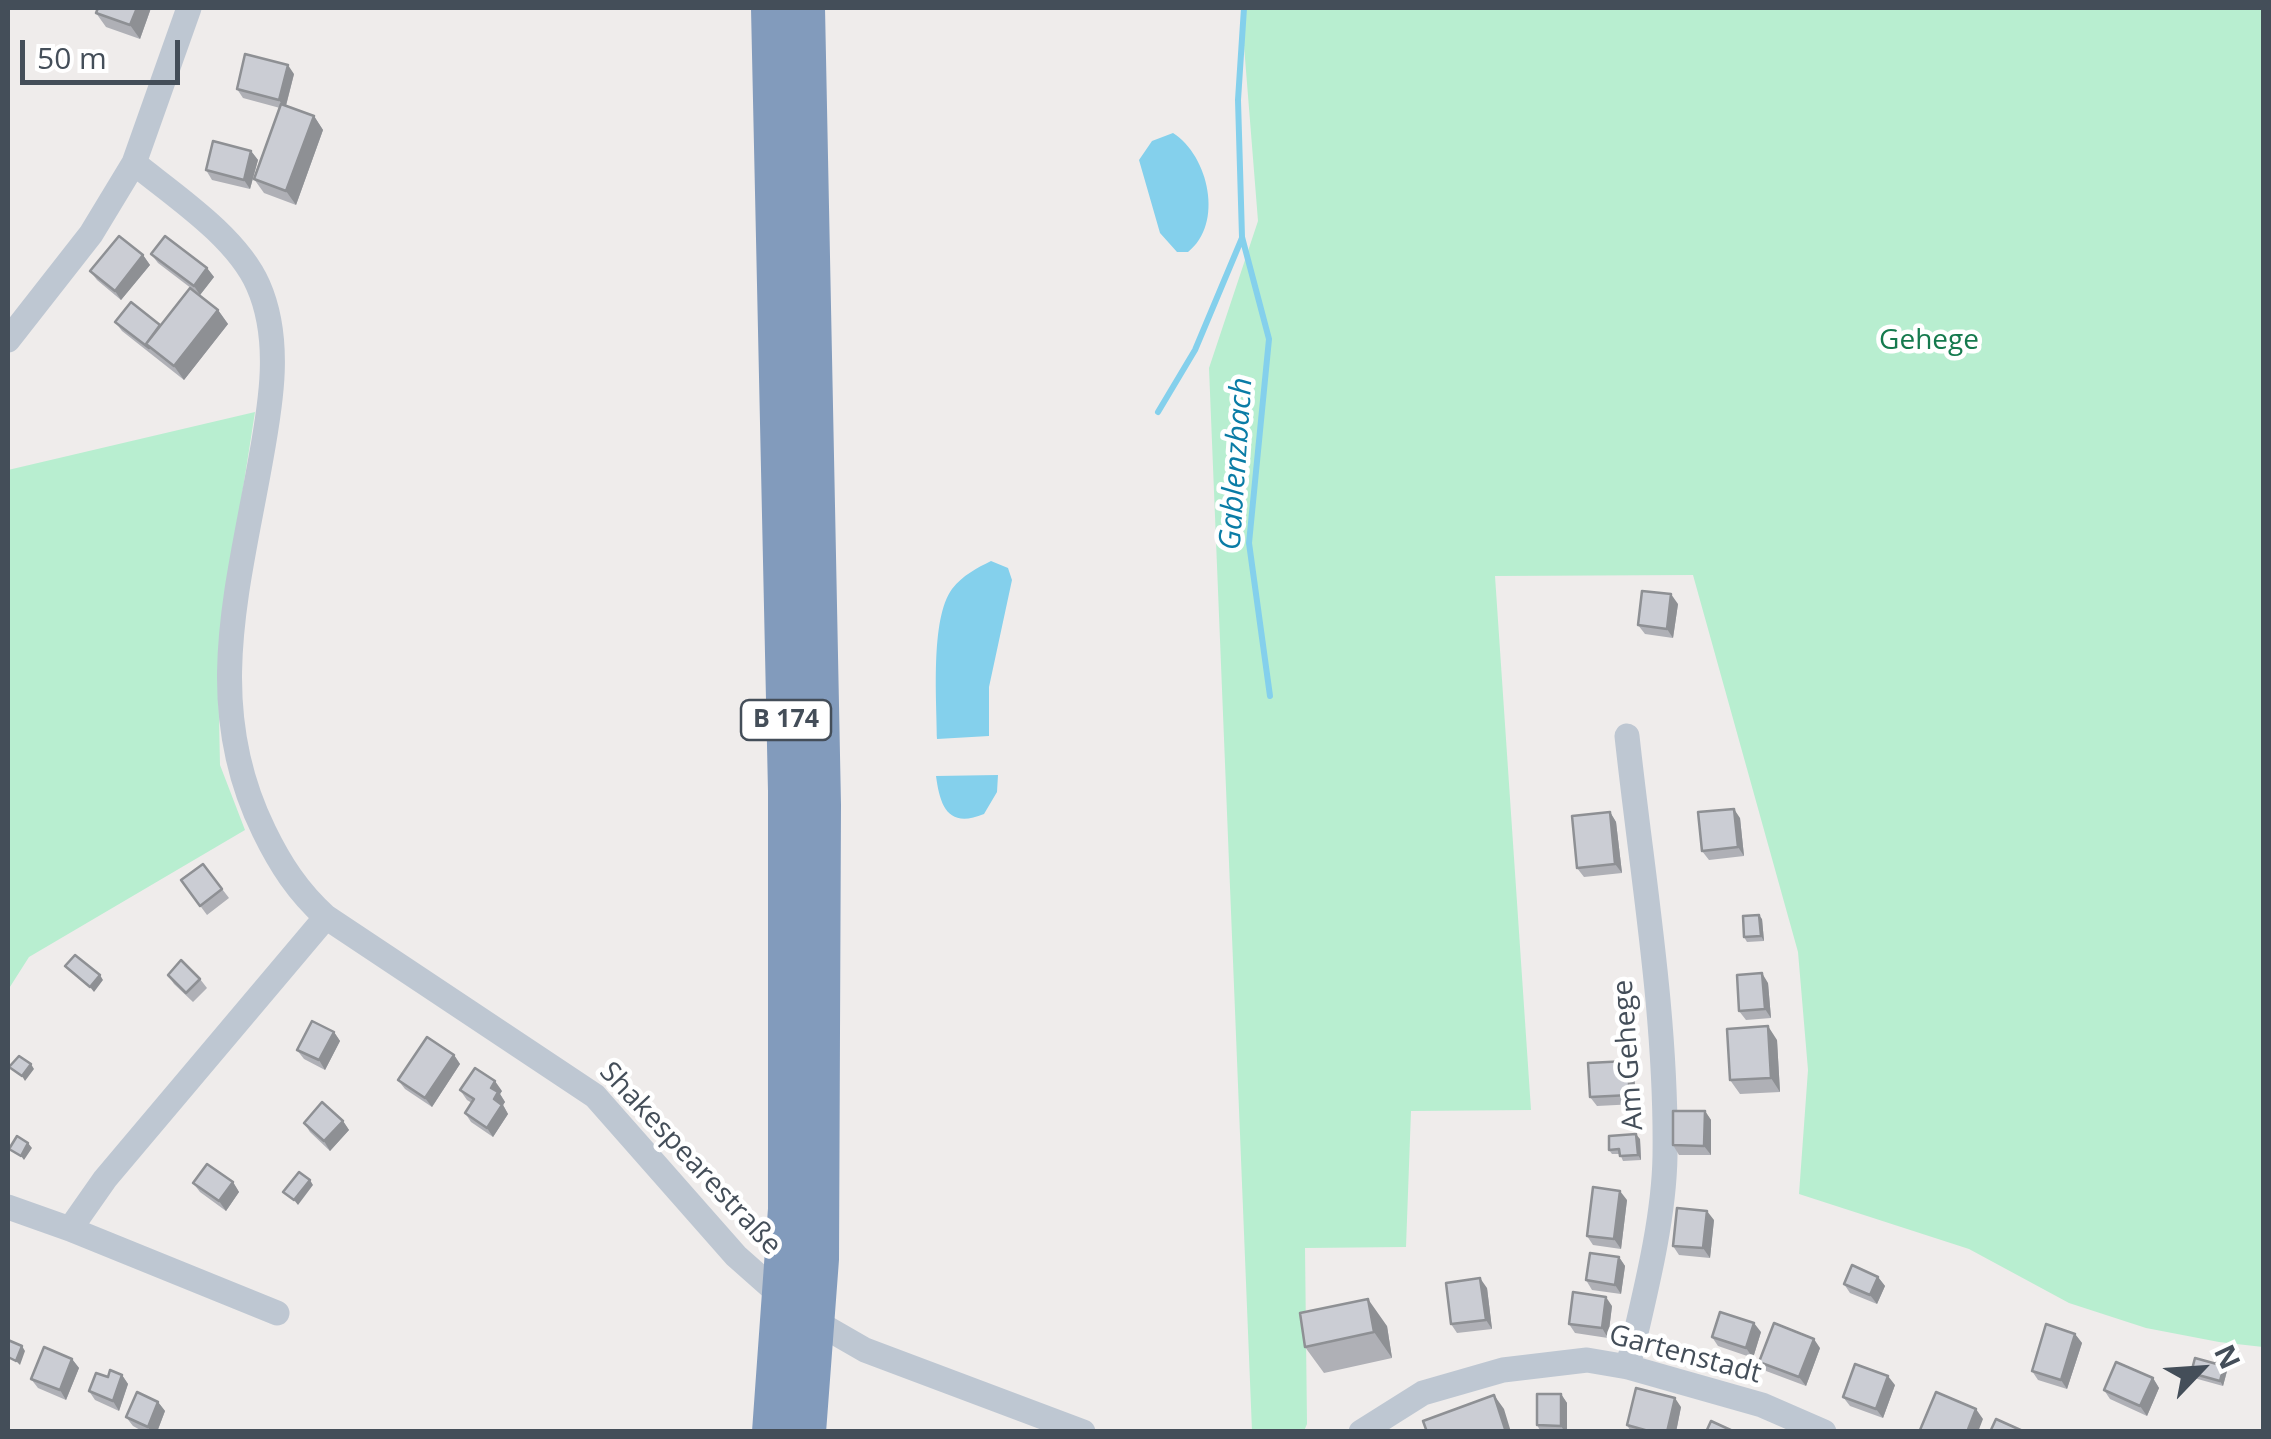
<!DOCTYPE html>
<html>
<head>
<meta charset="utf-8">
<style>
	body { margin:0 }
	#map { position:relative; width:2271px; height:1439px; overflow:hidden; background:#efeceb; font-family:"Open Sans",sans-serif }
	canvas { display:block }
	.frame { position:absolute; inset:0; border:10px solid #444e59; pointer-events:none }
	.north { position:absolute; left:2151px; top:1319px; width:100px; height:100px; -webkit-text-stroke:8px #fff; paint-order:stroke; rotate:65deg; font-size:28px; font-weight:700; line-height:40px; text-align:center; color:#444e59 }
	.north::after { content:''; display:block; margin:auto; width:35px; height:45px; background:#444e59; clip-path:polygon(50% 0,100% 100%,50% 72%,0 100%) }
	.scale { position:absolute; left:20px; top:40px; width:160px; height:45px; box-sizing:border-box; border:5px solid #444e59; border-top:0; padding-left:12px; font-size:30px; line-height:35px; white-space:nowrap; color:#444e59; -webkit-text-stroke:8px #fff; paint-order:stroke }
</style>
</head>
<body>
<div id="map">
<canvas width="2271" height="1439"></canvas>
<div class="frame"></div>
<div class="north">N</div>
<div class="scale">50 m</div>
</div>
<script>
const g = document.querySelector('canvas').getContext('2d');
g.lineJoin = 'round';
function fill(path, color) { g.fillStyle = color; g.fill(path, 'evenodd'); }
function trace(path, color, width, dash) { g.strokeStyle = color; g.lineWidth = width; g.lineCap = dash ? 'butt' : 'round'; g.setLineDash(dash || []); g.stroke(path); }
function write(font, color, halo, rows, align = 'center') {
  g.font = font + ' "Open Sans",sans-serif'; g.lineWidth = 9; g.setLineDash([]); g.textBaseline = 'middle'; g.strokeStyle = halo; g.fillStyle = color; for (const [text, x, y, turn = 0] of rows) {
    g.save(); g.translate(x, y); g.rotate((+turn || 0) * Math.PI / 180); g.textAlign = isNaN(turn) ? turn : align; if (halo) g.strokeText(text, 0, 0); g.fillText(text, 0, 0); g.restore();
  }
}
fill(new Path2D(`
	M1241,8H2263V1347L2219,1342L2146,1328L2069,1303L1969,1249L1799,1194L1808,1070L1798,952L1693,575L1495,576L1531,1110L1411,1111L1406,1247L1305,1248L1307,1424L1304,1431H1252L1209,368L1258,221Z
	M255,412L221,629L218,669L220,765L245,830L29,957L8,990V470Z`), '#b8eed0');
fill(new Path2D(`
	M1173,133C1209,156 1224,224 1188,252H1177L1160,233L1139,160L1152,141Z
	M991,561L1008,568L1012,580L989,687V736L937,739C937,701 930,619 952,589C963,575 977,568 991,561Z
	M998,775L997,792L984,814C948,829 940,806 936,776Z`), '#84d0ec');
trace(new Path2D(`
	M1244,8L1238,100L1242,237L1269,339L1249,543L1270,696
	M1158,412L1195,350L1242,238`), '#84d0ec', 6);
trace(new Path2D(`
	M134,163C175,196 237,237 258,285C282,339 271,403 261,458C238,589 202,705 264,831C280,864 298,892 326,917L595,1096L736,1256L771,1287L825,1327L865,1350L1083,1432
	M8,340L91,234L134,163L189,8
	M1627,736C1642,875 1667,1016 1665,1156C1664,1223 1643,1301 1628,1367
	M8,1207L70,1229L105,1179L326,917
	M70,1229L277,1313
	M1361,1432L1423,1393L1503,1370L1587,1360L1628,1367L1762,1405L1824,1432`), '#bec7d2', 25);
trace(new Path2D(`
	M770,8L787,791V1209L771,1432
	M806,8L822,805L820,1259L807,1432`), '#829bbc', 38);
fill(new Path2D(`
	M151,8L140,39L106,27L96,13Z
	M294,74L286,106L314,116L323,130L296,205L264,193L254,179L280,108L243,98L237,89Z
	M251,151L258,160L250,189L212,180L206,170Z
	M151,254L207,268L214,277L200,295L158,263Z
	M143,255L150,265L121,300L97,280L90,271Z
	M218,310L228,324L184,380L122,331L115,322L160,325Z
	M1678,604L1673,638L1645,634L1638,625Z
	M1610,812L1616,822L1622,873L1584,877L1577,868Z
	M1740,818L1744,856L1709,860L1702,851Z
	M203,864L229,898L207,915L181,880Z
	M1762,919L1764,941L1747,942L1744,937Z
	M168,975L200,979L207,988L193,1002L174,984Z
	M1768,983L1771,1018L1746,1020L1739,1011Z
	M334,1032L340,1041L325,1070L304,1059L297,1050Z
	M1777,1040L1780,1092L1740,1094L1730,1080Z
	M454,1055L460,1064L432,1107L405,1089L398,1080Z
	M1627,1061L1634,1070L1636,1104L1597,1106L1590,1097Z
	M460,1090L502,1091L500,1094L505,1102L503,1105L508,1114L493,1137L471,1122L465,1113L472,1103L467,1100Z
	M1705,1111L1711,1120V1155H1679L1673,1145Z
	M343,1121L349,1130L330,1151L310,1132L304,1123Z
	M1640,1139L1641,1160L1623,1161L1620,1154H1612L1609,1150Z
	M233,1182L239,1192L226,1211L200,1192L193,1183Z
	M1627,1200L1621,1249L1593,1245L1587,1236Z
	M1714,1220L1710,1258L1679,1255L1673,1246Z
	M1619,1257L1625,1266L1621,1294L1592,1290L1586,1280Z
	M1878,1277L1885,1286L1877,1304L1850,1293L1844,1284Z
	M1487,1288L1492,1329L1457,1333L1451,1324Z
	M1612,1306L1608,1338L1575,1333L1569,1324Z
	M1387,1326L1392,1358L1324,1373L1305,1347Z
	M1761,1332L1753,1358L1718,1346L1712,1337Z
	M2075,1334L2082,1343L2067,1389L2038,1380L2032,1371Z
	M1820,1348L1806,1386L1766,1371L1759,1362Z
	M72,1359L79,1368L66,1400L38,1388L31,1379Z
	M2227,1371L2223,1386L2194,1378L2191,1373Z
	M122,1375L128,1384L119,1411L95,1400L89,1391L108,1377Z
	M2153,1378L2159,1388L2147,1416L2110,1399L2104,1390Z
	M1895,1385L1883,1418L1850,1406L1843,1397Z
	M1561,1394L1567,1403V1432H1541L1537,1425Z
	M158,1402L165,1411L157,1432H144L133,1426L126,1417Z
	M1681,1407L1676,1432H1631L1627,1425Z`), '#afb0b6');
fill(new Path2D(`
	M137,8H151L140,39L130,25Z
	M288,65L294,74L285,109L279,100Z
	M314,116L323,130L296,205L286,191Z
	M251,151L258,160L250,189L244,180Z
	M143,255L150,265L121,300L115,291Z
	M207,268L214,277L200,295L194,286Z
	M218,310L228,324L184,380L174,366Z
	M1671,594L1678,604L1673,638L1667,629Z
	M1734,809L1740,818L1744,856L1738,847Z
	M1610,812L1616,822L1622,873L1615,864Z
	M1759,915L1762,919L1764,941L1761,936Z
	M1762,973L1768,983L1771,1018L1765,1009Z
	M100,975L103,980L94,992L90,987Z
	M1768,1026L1777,1040L1780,1092L1771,1078Z
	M334,1032L340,1041L325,1070L319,1060Z
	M454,1055L460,1064L432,1107L425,1098Z
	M1627,1061L1634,1070L1636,1104L1630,1095Z
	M31,1064L34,1069L25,1081L22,1076Z
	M495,1081L502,1091L500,1094L505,1102L503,1105L508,1114L493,1137L487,1128L494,1099L491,1088Z
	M1705,1111L1711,1120V1155L1704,1146Z
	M343,1121L349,1130L330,1151L324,1141Z
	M1636,1134L1640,1139L1641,1160L1638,1155Z
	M28,1143L32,1148L24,1160L21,1156Z
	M310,1180L313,1185L298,1205L294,1200Z
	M233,1182L239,1192L226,1211L219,1201Z
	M1620,1191L1627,1200L1621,1249L1614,1239Z
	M1707,1211L1714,1220L1710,1258L1703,1248Z
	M1619,1257L1625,1266L1621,1294L1615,1285Z
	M1878,1277L1885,1286L1877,1304L1870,1295Z
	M1480,1278L1487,1288L1492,1329L1486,1320Z
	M1606,1297L1612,1306L1608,1338L1602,1328Z
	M1368,1299L1387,1326L1392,1358L1374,1332Z
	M1754,1323L1761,1332L1753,1358L1746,1348Z
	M2075,1334L2082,1343L2067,1389L2061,1380Z
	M1814,1339L1820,1348L1806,1386L1799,1377Z
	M22,1346L25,1351L20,1365L16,1361Z
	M72,1359L79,1368L66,1400L60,1390Z
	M2224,1366L2227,1371L2223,1386L2220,1381Z
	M122,1375L128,1384L119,1411L113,1401Z
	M1888,1376L1895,1385L1883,1418L1876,1409Z
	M2153,1378L2159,1388L2147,1416L2140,1406Z
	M1561,1394L1567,1403V1432H1565L1561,1426Z
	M1494,1395L1504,1409L1511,1432H1506Z
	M1675,1398L1681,1407L1676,1432H1667Z
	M158,1402L165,1411L157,1432H151L148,1427Z
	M1976,1409L1983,1419L1978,1432H1967Z`), '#8e9094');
const building = new Path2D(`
	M98,8H137L130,25L96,13Z
	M245,54L288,65L279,100L237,89Z
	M281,104L314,116L286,191L254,179Z
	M213,141L251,151L244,180L206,170Z
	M119,236L143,255L115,291L90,271Z
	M165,236L207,268L194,286L151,254Z
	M190,288L218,310L174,366L146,344Z
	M131,302L160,325L146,344L149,348L115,322Z
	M1642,591L1671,594L1667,629L1638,625Z
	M1734,809L1738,847L1702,851L1698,812Z
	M1610,812L1615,864L1577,868L1572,816Z
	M203,864L222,889L200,906L181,880Z
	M1759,915L1761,936L1744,937L1743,916Z
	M75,955L100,975L90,987L65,966Z
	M181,960L200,979L186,993L168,975Z
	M1762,973L1765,1009L1739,1011L1737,975Z
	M312,1021L334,1032L319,1060L297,1050Z
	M1768,1026L1771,1078L1730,1080L1727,1029Z
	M427,1037L454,1055L425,1098L398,1080Z
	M19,1056L31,1064L22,1076L9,1067Z
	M1627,1061L1630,1095L1590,1097L1588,1063Z
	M475,1068L495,1081L491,1088L498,1092L494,1099L502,1105L487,1128L465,1113L474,1099L460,1090Z
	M322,1102L343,1121L324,1141L304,1123Z
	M1673,1111H1705L1704,1146L1673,1145Z
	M1636,1134L1638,1155L1620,1156L1619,1149L1609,1150V1136Z
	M17,1136L28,1143L21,1156L9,1149Z
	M207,1164L233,1182L219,1201L193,1183Z
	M299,1172L310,1180L294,1200L283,1192Z
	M1593,1187L1620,1191L1614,1239L1587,1236Z
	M1677,1208L1707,1211L1703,1248L1673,1246Z
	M1590,1253L1619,1257L1615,1285L1586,1280Z
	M1852,1265L1878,1277L1870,1295L1844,1284Z
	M1480,1278L1486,1320L1451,1324L1446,1283Z
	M1573,1292L1606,1297L1602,1328L1569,1324Z
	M1368,1299L1374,1332L1305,1347L1300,1313Z
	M1720,1312L1754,1323L1746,1348L1712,1337Z
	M1774,1323L1814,1339L1799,1377L1759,1362Z
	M2046,1324L2075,1334L2061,1380L2032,1371Z
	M8,1340L22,1346L16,1361L8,1357Z
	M44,1347L72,1359L60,1390L31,1379Z
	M2195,1358L2224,1366L2220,1381L2191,1373Z
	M2116,1362L2153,1378L2140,1406L2104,1390Z
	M1855,1364L1888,1376L1876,1409L1843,1397Z
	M110,1370L122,1375L113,1401L89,1391L96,1373L108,1377Z
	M1636,1388L1675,1398L1667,1432H1652L1627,1425Z
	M137,1392L158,1402L148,1427L126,1417Z
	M1936,1392L1976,1409L1967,1432H1924L1920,1430Z
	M1537,1394H1561V1426L1537,1425Z
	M1494,1395L1506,1432H1427L1423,1421Z
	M1996,1419L2025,1432H1990Z
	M1711,1421L1735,1432H1706Z`);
fill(building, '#cbcdd4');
trace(building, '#8e9094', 2.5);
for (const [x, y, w] of [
	[786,720,90]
]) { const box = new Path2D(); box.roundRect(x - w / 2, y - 20, w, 40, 8); g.fillStyle = '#fff'; g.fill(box); trace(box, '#444e59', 2.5); }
write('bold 25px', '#444e59', null, [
	["B 174",786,720]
]);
write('28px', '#157a4e', '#fff', [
	["Gehege",1929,341]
]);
write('28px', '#444e59', '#fff', [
	["Am Gehege",1629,1055,-94],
	["Shakespearestraße",690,1159,47],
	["Gartenstadt",1685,1355,15]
]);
write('italic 30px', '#0a7ca6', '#fff', [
	["Gablenzbach",1237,464,-86]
]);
</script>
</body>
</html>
